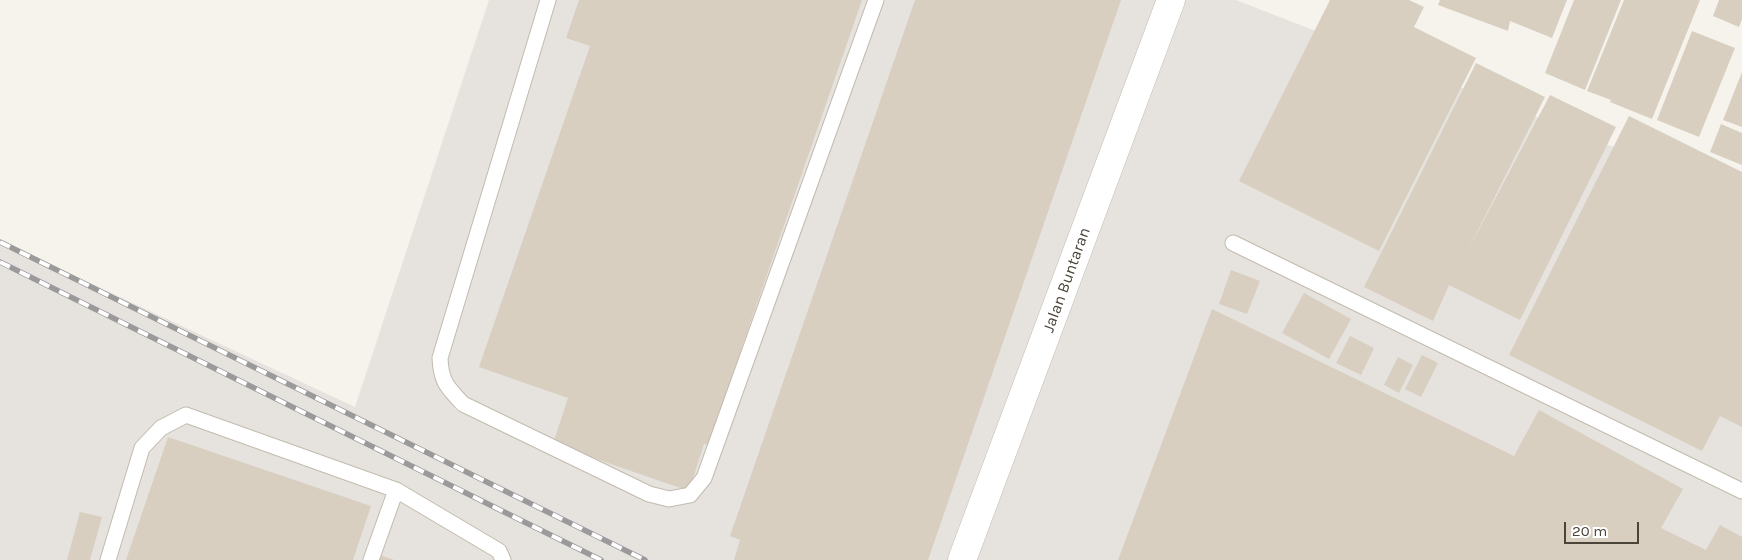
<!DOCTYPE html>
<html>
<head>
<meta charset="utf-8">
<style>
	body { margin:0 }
	#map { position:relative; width:1742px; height:560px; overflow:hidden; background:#f6f3ec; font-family:Karla,sans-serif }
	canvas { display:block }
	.scale { position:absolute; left:1564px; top:522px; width:75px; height:22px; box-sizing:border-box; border:2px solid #4b4439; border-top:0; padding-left:6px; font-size:15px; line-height:18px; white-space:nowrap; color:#4b4439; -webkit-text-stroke:4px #fff; paint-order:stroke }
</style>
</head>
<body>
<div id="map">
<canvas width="1742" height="560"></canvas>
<div class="scale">20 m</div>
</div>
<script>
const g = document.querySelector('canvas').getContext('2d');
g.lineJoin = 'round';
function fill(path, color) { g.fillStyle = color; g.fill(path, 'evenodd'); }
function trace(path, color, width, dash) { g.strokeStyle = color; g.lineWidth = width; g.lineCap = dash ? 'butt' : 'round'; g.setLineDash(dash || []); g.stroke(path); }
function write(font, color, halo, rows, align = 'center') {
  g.font = font + ' Karla,sans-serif'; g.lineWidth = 4.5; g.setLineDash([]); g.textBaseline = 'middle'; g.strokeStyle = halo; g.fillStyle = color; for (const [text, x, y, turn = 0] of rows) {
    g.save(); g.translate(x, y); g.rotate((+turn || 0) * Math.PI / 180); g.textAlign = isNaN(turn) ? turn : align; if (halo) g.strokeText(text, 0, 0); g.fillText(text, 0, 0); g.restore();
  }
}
fill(new Path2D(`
	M489,0H1236L1742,197V560H0V241L355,407Z`), '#e6e2dd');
fill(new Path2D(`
	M579,0H862L708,445L704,444L689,491L553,444L568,398L479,367L590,46L566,38Z
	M915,0H1121L928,560H734L740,540L730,536Z
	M1330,0H1409L1424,7L1414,27L1476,58L1379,251L1239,181Z
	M1440,0H1567L1552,38L1510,21L1508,31L1438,5Z
	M1574,0H1621L1585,90L1545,73Z
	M1624,0H1700L1652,119L1610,102L1611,100L1587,91Z
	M1719,0H1742V19L1739,27L1713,16Z
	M1692,31L1735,48L1699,137L1657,120Z
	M1476,63L1545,97L1466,254L1550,95L1616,127L1520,320L1449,285L1433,321L1364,287Z
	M1742,72V127L1723,120Z
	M1629,116L1742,172V427L1720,416L1702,451L1509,355Z
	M1721,124L1742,133V165L1710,152Z
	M1231,270L1260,281L1247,314L1219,304Z
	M1304,293L1351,319L1329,359L1282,333Z
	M1212,309L1514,456L1539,410L1683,489L1661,528L1706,550L1720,525L1742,537V560H1118Z
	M1350,336L1374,348L1361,375L1336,363Z
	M1422,355L1438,363L1421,397L1405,389Z
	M1398,357L1413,365L1399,393L1384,385Z
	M168,437L371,506L353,560H126Z
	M80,512L102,517L90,560H67Z
	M374,553L394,560H372Z`), '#d8cfc1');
const service = new Path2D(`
	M548,0L440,358C441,382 447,387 463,404L649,494L669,499L690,495L704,478L876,0
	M1233,243L1742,491
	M108,560L142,448L161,428L186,415L396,490L499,551L503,560
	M371,560L396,490`);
const minor = new Path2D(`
	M962,560L1171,0`);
trace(service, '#c2bbae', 17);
trace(minor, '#c2bbae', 29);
trace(service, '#fff', 15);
trace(minor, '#fff', 28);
const rail = new Path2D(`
	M0,242L645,560
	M0,262L601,560`);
trace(rail, '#9a9a9a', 5.5);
trace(rail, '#fff', 4, [11]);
write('16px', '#4b4439', '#fff', [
	["Jalan Buntaran",1067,280,-70]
]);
</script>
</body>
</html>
